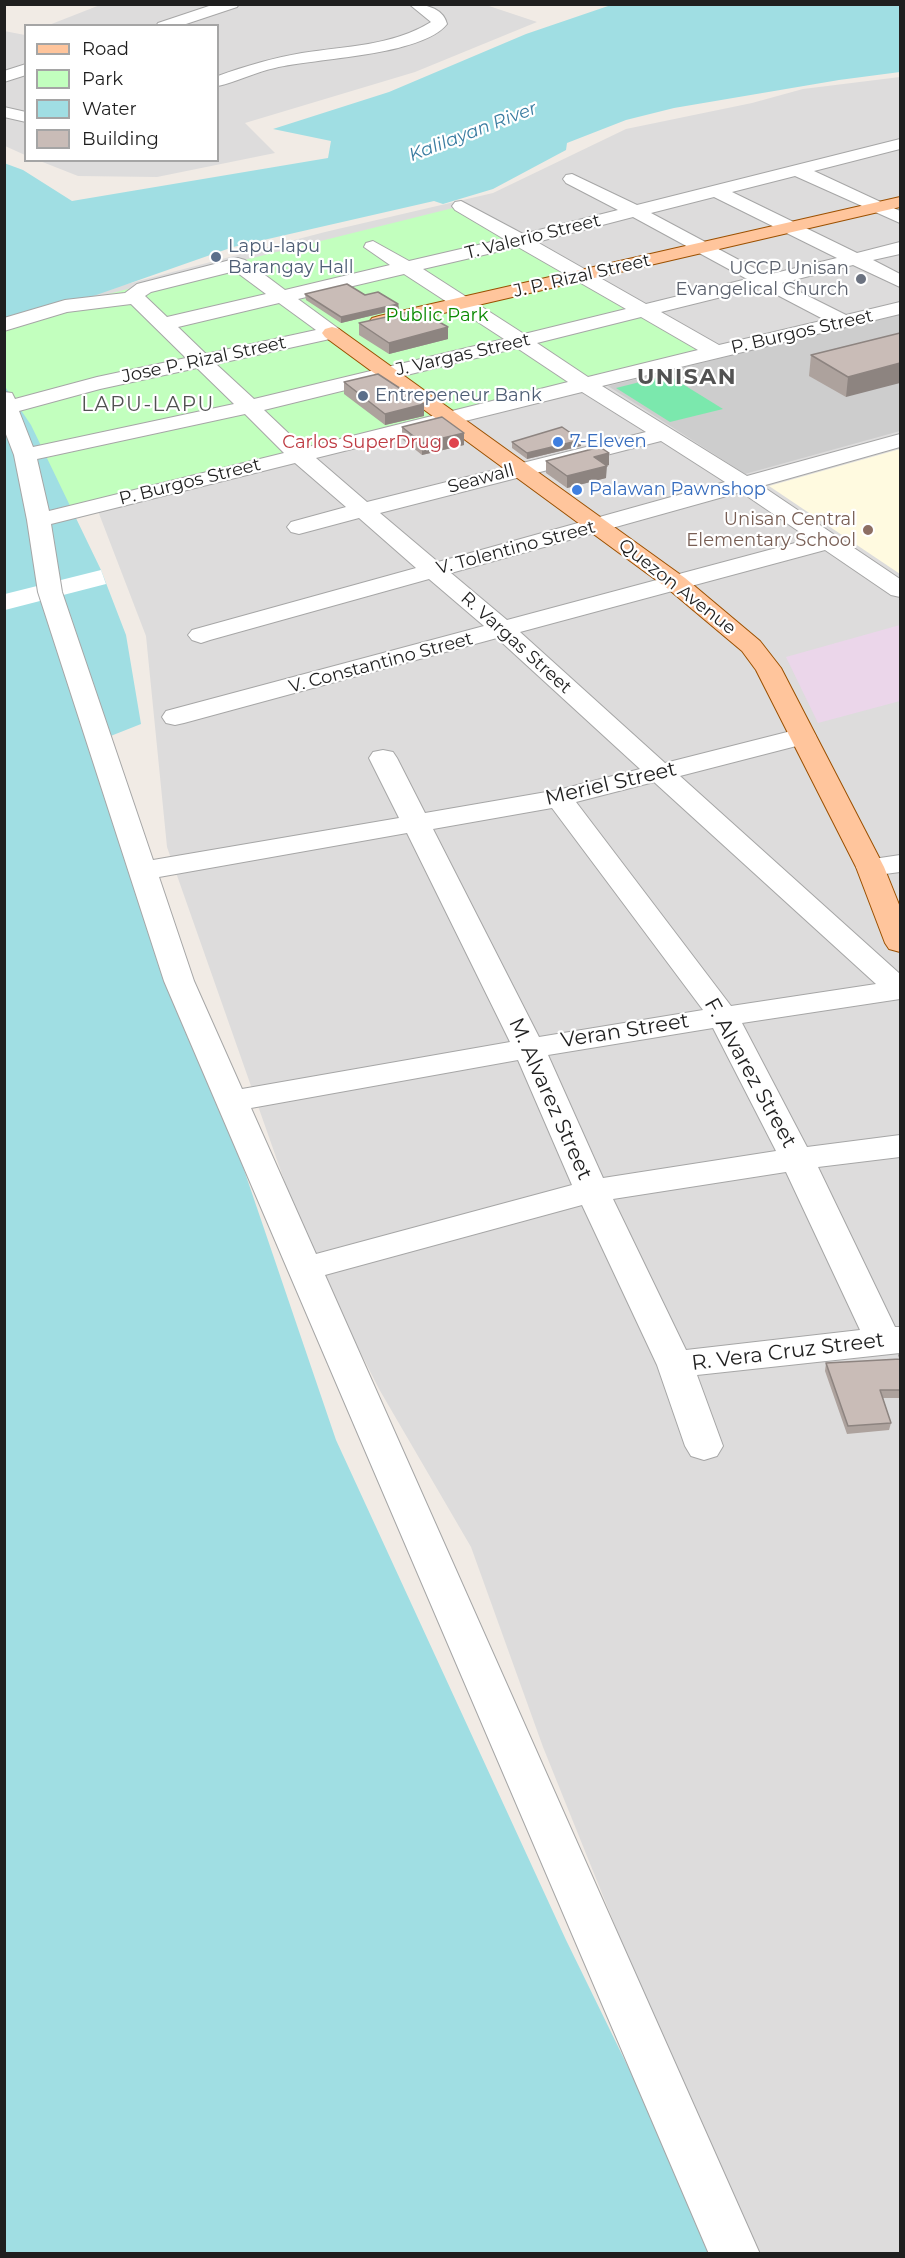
<!DOCTYPE html>
<html>
<head>
<meta charset="utf-8">
<style>
	body { margin:0 }
	#map { position:relative; width:905px; height:2258px; overflow:hidden; background:#f1ebe5; font-family:Montserrat,sans-serif }
	canvas { display:block }
	.frame { position:absolute; inset:0; border:6px solid #1f1f1f; pointer-events:none }
	.legend { position:absolute; left:24px; top:24px; width:195px; height:138px; box-sizing:border-box; background:#fff; border:2px solid #a5a5a5; margin:0; padding:8px 10px; list-style:none; font-size:18px; color:#1f1f1f }
	.legend li { display:flex; align-items:center; gap:12px; height:30px }
	.legend b { width:30px; border:2px solid #a5a5a5 }
</style>
</head>
<body>
<div id="map">
<canvas width="905" height="2258"></canvas>
<div class="frame"></div>
<ul class="legend">
<li><b style="height:8px;background:#ffc59c"></b>Road</li>
<li><b style="height:16px;background:#c2ffbe"></b>Park</li>
<li><b style="height:16px;background:#a0dee3"></b>Water</li>
<li><b style="height:16px;background:#c9bcb7"></b>Building</li>
</ul>
</div>
<script>
const g = document.querySelector('canvas').getContext('2d');
g.lineJoin = 'round';
function fill(path, color) { g.fillStyle = color; g.fill(path, 'evenodd'); }
function trace(path, color, width, dash) { g.strokeStyle = color; g.lineWidth = width; g.lineCap = dash ? 'butt' : 'round'; g.setLineDash(dash || []); g.stroke(path); }
function write(font, color, halo, rows, align = 'center') {
  g.font = font + ' Montserrat,sans-serif'; g.lineWidth = 4.5; g.setLineDash([]); g.textBaseline = 'middle'; g.strokeStyle = halo; g.fillStyle = color; for (const [text, x, y, turn = 0] of rows) {
    g.save(); g.translate(x, y); g.rotate((+turn || 0) * Math.PI / 180); g.textAlign = isNaN(turn) ? turn : align; if (halo) g.strokeText(text, 0, 0); g.fillText(text, 0, 0); g.restore();
  }
}
fill(new Path2D(`
	M483,4L537,22L415,72L245,123L275,153L157,177L78,176L40,161L218,160V26L49,25L100,5Z
	M4,31L25,35V155L5,146Z
	M900,77V2253H747L543,1747L471,1547L379,1389L309,1251L167,847L146,636L73,446L16,313L325,232L493,193L626,129L752,103L803,89Z`), '#dddcdc');
fill(new Path2D(`
	M900,625V701L818,723L786,657Z`), '#ebd6ea');
fill(new Path2D(`
	M900,449V574L769,486Z`), '#fffae0');
fill(new Path2D(`
	M900,314V431L745,474L608,386Z`), '#cdcdcd');
fill(new Path2D(`
	M461,206L716,352L39,520L5,406L4,320Z`), '#c2ffbe');
fill(new Path2D(`
	M668,375L723,409L670,422L616,388Z`), '#7be8ad');
fill(new Path2D(`
	M614,4L900,5V72L839,80L674,108L626,120L567,143L566,150L493,189L443,204L434,201L233,247L65,306L5,321L4,163L23,170L72,201L328,158L331,141L273,129L389,92L526,34Z
	M4,385L31,425L101,570L126,635L141,724L98,741L336,1440L566,1940L719,2253H5Z`), '#a0dee3');
fill(new Path2D(`
	M101,570L106,584L5,610V594Z`), '#fff');
const minor = new Path2D(`
	M215,4H239L237,7L180,26H156L158,23Z
	M409,4C423,4 443,7 447,24C422,56 315,58 275,68C255,72 237,82 218,86V76C245,66 273,58 302,53C346,46 392,46 431,22Z
	M26,64V75L4,82V71Z
	M4,107L26,112V122L4,117Z
	M900,139V149L814,171L900,211V223L795,176L732,192L857,253L900,242V254L873,260L900,274V287L853,265L782,283L846,315L900,302V314L602,386L747,476L900,434V447L762,486L900,579V597L891,595L825,550L520,632L665,763L803,728L812,730L816,736L812,742L680,776L900,974V999L742,1023L807,1147L900,1135V1157L818,1167L895,1327H900V1353L697,1375L723,1446L717,1456L704,1460L691,1456L685,1446L657,1365L582,1205L325,1275L760,2254H709L164,981L38,592L27,520L14,455L4,429V392L12,393L15,399L97,377L186,358L131,304L67,312L4,331V318L65,300L125,293L137,284L238,258L245,260L285,290L390,265L364,247L366,243L373,241L409,261L504,239L455,210L452,206L455,202L461,201L523,234L618,210L566,183L563,179L566,175L572,174L637,205ZM714,197L837,258L767,275L651,213ZM633,217L747,279L646,304L537,242ZM518,247L626,309L524,334L423,269ZM235,271L266,294L167,317L145,296L151,292ZM404,274L504,339L254,399L216,364L339,337L342,333L339,329L298,299ZM762,287L825,320L719,345L661,312ZM279,303L316,330L206,354L178,327ZM641,317L698,350L588,377L537,343ZM517,348L568,382L304,448L264,410ZM197,368L234,404L33,447L19,411L100,389ZM582,392L646,432L367,502L316,458ZM245,414L284,453L49,511L37,459ZM661,441L725,482L438,562L380,513ZM295,463L346,507L291,522L287,527L291,532L299,534L359,518L416,568L192,630L188,635L192,640L201,643L210,640L429,579L484,626L166,711L162,717L166,723L175,725L184,723L497,638L640,769L558,790L425,813L397,758L393,752L383,750L373,752L369,758L399,818L153,860L62,592L51,524ZM741,492L810,539L507,620L451,573ZM654,782L876,984L731,1006L576,802ZM552,808L703,1010L539,1037L433,829ZM407,833L510,1042L242,1089L194,981L159,877ZM713,1028L776,1151L603,1178L548,1055ZM518,1060L572,1185L316,1254L251,1108ZM786,1172L860,1330L686,1350L613,1199Z
	M900,855V872L870,876L860,873L856,867L860,861Z`);
const major = new Path2D(`
	M900,197V207L379,328L372,326L369,322L372,318L379,316Z
	M332,327L339,329L685,578L760,641L781,668L884,867L900,907V952L889,949L885,943L856,867L756,670L742,651L667,588L325,337L322,333L325,329Z`);
trace(minor, '#a6a6a6', 2);
trace(major, '#9b5000', 2);
fill(minor, '#fff');
fill(major, '#ffc59c');
fill(new Path2D(`
	M305,294L365,295L398,304L399,309L341,323L306,300Z
	M359,323L448,327V339L389,354L359,335Z
	M900,333L846,397L809,376L811,355Z
	M344,382L424,404V416L385,425L344,394Z
	M402,427L464,433V445L422,455L402,439Z
	M512,442L581,446L527,459L512,448Z
	M609,453V465L606,466V478L567,488L546,473V461Z
	M899,1355H900V1398H883L891,1423L889,1430L847,1434L825,1371L826,1363L899,1359Z`), '#ada29d');
fill(new Path2D(`
	M398,304L399,309L341,323V317Z
	M448,327V339L389,354V343Z
	M900,363V383L846,397L848,377Z
	M424,404V416L385,425V414Z
	M464,433V445L422,455V443Z
	M581,440V446L527,459V453Z
	M609,453V465L594,469V457Z
	M607,466L606,478L567,488V476Z`), '#8d8480');
const building = new Path2D(`
	M347,284L365,295L378,292L398,304L341,317L305,294Z
	M418,310L448,327L389,343L359,323Z
	M900,333V363L848,377L811,355Z
	M378,374L424,404L385,414L344,382Z
	M442,417L464,433L422,443L402,427Z
	M562,427L581,440L527,453L512,442Z
	M600,447L609,453L594,457L607,466L567,476L546,461Z
	M899,1355H900V1390H880L891,1423L848,1426L826,1363L900,1359Z`);
fill(building, '#c9bcb7');
trace(building, '#8d8480', 1.5);
for (const [x, y, r, color] of [
	[216,257,6,"#5c6f8a"],
	[861,279,6,"#6b7280"],
	[363,396,6,"#5c6f8a"],
	[558,442,6,"#3f7fe0"],
	[454,443,6,"#e0444e"],
	[577,490,6,"#3f7fe0"],
	[868,530,6,"#8d6e63"]
]) { const dot = new Path2D(); dot.arc(x, y, r, 0, 2 * Math.PI); g.fillStyle = color; g.fill(dot); trace(dot, '#fff', 2); }
write('italic 18px', '#3a7ca1', '#fff', [
	["Kalilayan River",473,132,-21]
]);
write('18px', '#1f1f1f', '#fff', [
	["T. Valerio Street",533,237,-14],
	["J. P. Rizal Street",582,276,-13],
	["P. Burgos Street",802,332,-13],
	["J. Vargas Street",463,355,-13],
	["Jose P. Rizal Street",204,360,-12],
	["Seawall",481,479,-15],
	["P. Burgos Street",190,482,-14],
	["V. Tolentino Street",516,548,-15],
	["Quezon Avenue",677,587,38],
	["R. Vargas Street",516,643,42],
	["V. Constantino Street",381,663,-15]
]);
write('18px', '#4e5e75', '#fff', [
	["Lapu-lapu",228,247],
	["Barangay Hall",228,268],
	["Entrepeneur Bank",375,396]
], 'left');
write('18px', '#5b616d', '#fff', [
	["UCCP Unisan",849,269],
	["Evangelical Church",849,290]
], 'right');
write('18px', '#098a00', '#fff', [
	["Public Park",437,316]
]);
write('18px', '#366cbe', '#fff', [
	["7-Eleven",570,442],
	["Palawan Pawnshop",589,490]
], 'left');
write('18px', '#be3a42', '#fff', [
	["Carlos SuperDrug",442,443]
], 'right');
write('18px', '#785e54', '#fff', [
	["Unisan Central",856,520],
	["Elementary School",856,541]
], 'right');
g.letterSpacing = '1.5px';
write('20px', '#525252', '#fff', [
	["LAPU-LAPU",148,405]
]);
g.letterSpacing = '0px';
write('21px', '#1f1f1f', '#fff', [
	["Meriel Street",611,784,-13],
	["Veran Street",625,1031,-9],
	["F. Alvarez Street",750,1073,61],
	["M. Alvarez Street",550,1099,66],
	["R. Vera Cruz Street",788,1352,-7]
]);
g.letterSpacing = '1.5px';
write('bold 22px', '#525252', '#fff', [
	["UNISAN",687,378]
]);
g.letterSpacing = '0px';
</script>
</body>
</html>
